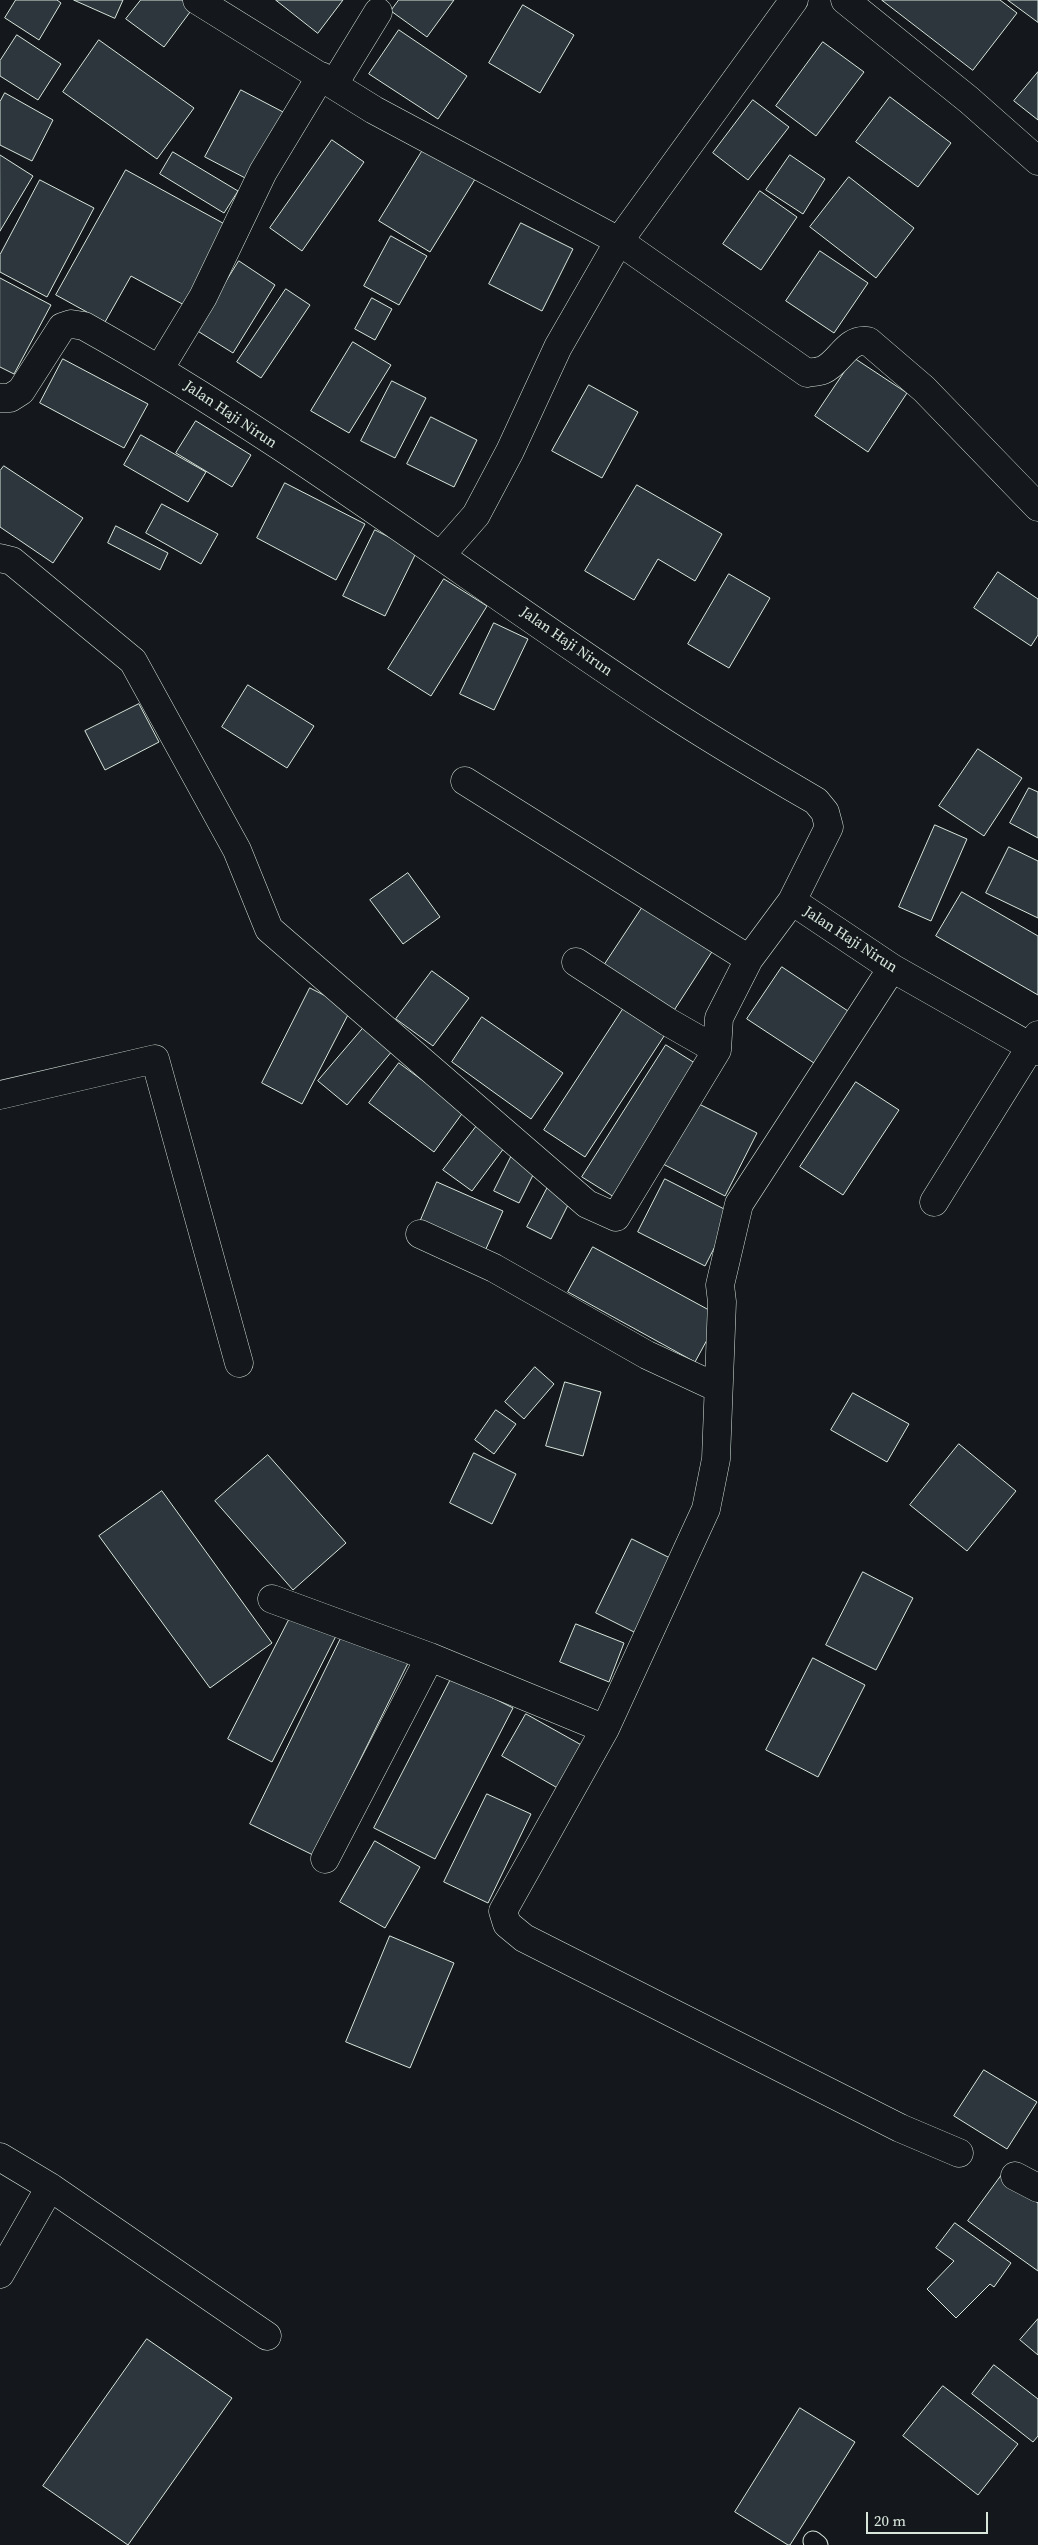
<!DOCTYPE html>
<html>
<head>
<meta charset="utf-8">
<style>
	body { margin:0 }
	#map { position:relative; width:1038px; height:2545px; overflow:hidden; background:#14181c; font-family:"Source Serif 4",serif }
	canvas { display:block }
	.scale { position:absolute; left:866px; top:2512px; width:122px; height:22px; box-sizing:border-box; border:2px solid #d8e6dc; border-top:0; padding-left:6px; font-size:15px; line-height:18px; white-space:nowrap; color:#d8e6dc; -webkit-text-stroke:4px #14181c; paint-order:stroke }
</style>
</head>
<body>
<div id="map">
<canvas width="1038" height="2545"></canvas>
<div class="scale">20 m</div>
</div>
<script>
const g = document.querySelector('canvas').getContext('2d');
g.lineJoin = 'round';
function fill(path, color) { g.fillStyle = color; g.fill(path, 'evenodd'); }
function trace(path, color, width, dash) { g.strokeStyle = color; g.lineWidth = width; g.lineCap = dash ? 'butt' : 'round'; g.setLineDash(dash || []); g.stroke(path); }
function write(font, color, halo, rows, align = 'center') {
  g.font = font + ' "Source Serif 4",serif'; g.lineWidth = 4; g.setLineDash([]); g.textBaseline = 'middle'; g.strokeStyle = halo; g.fillStyle = color; for (const [text, x, y, turn = 0] of rows) {
    g.save(); g.translate(x, y); g.rotate((+turn || 0) * Math.PI / 180); g.textAlign = isNaN(turn) ? turn : align; if (halo) g.strokeText(text, 0, 0); g.fillText(text, 0, 0); g.restore();
  }
}
const building = new Path2D(`
	M16,0H57L61,3L39,40L5,18Z
	M74,0H123L115,18Z
	M141,0H183L193,8L164,47L126,19Z
	M276,0H343L318,33Z
	M399,0H454L427,37L391,11Z
	M882,0H1000L1017,13L973,70Z
	M1008,0H1038V22Z
	M523,5L574,35L540,93L489,63Z
	M399,30L467,76L438,119L369,74Z
	M17,35L61,64L38,100L0,76V61Z
	M99,40L194,108L157,159L63,92Z
	M823,42L864,72L816,136L776,106Z
	M1038,72V120L1014,101Z
	M241,90L285,113L249,180L205,157Z
	M5,93L53,120L32,161L0,145V102Z
	M890,97L951,143L918,187L856,142Z
	M753,100L789,127L748,180L713,153Z
	M332,140L364,162L302,251L270,228Z
	M426,145L477,176L430,252L379,221Z
	M173,152L238,191L224,213L160,174Z
	M0,155L33,176L0,231Z
	M790,155L825,179L803,214L766,190Z
	M126,170L230,227L186,306L131,276L105,322L56,295Z
	M849,177L914,228L876,278L810,227Z
	M40,180L94,208L47,297L0,272V255Z
	M760,191L797,217L761,270L723,244Z
	M521,223L573,249L542,311L489,284Z
	M391,236L427,256L399,305L364,286Z
	M820,251L868,283L834,333L786,301Z
	M239,261L275,285L233,353L196,330Z
	M0,278L51,305L14,374L0,367Z
	M286,289L310,305L261,378L237,362Z
	M372,298L392,309L375,340L355,329Z
	M353,342L391,365L349,433L311,411Z
	M854,358L907,393L868,452L815,416Z
	M63,359L148,404L124,448L40,403Z
	M392,381L426,398L395,458L361,441Z
	M589,385L638,412L602,478L552,451Z
	M431,417L477,440L454,487L407,464Z
	M196,421L251,455L232,487L176,453Z
	M141,435L206,472L188,502L124,465Z
	M4,466L83,518L53,563L0,527V471Z
	M285,483L365,524L336,580L257,538Z
	M637,485L722,534L695,581L658,559L634,600L585,571Z
	M162,504L218,534L201,564L146,533Z
	M116,526L168,553L160,570L108,543Z
	M375,530L417,551L385,616L343,596Z
	M998,572L1038,599V635L1031,646L974,608Z
	M729,574L770,598L729,668L688,644Z
	M444,579L487,606L431,696L388,669Z
	M494,623L528,639L494,710L460,694Z
	M248,685L314,726L287,768L222,727Z
	M139,704L159,742L105,770L85,731Z
	M978,749L1022,778L984,836L939,806Z
	M1029,788L1038,792V838L1010,823Z
	M935,825L967,839L931,921L899,907Z
	M1009,847L1038,861V918L986,893Z
	M408,873L440,917L403,944L370,900Z
	M962,892L1038,936V995L936,936Z
	M646,902L715,947L673,1012L603,967Z
	M782,967L851,1013L817,1065L747,1019Z
	M432,971L469,998L433,1046L396,1019Z
	M310,988L351,1009L302,1104L262,1083Z
	M627,1003L668,1030L585,1157L544,1130Z
	M482,1017L563,1073L531,1119L452,1062Z
	M365,1026L393,1050L347,1105L318,1081Z
	M666,1045L698,1065L614,1197L582,1177Z
	M399,1063L464,1111L434,1152L369,1103Z
	M856,1082L899,1110L843,1195L800,1167Z
	M695,1102L757,1133L725,1196L663,1164Z
	M479,1123L507,1144L472,1191L443,1170Z
	M513,1153L538,1165L519,1203L494,1191Z
	M665,1179L732,1213L705,1266L638,1232Z
	M437,1182L503,1211L485,1251L420,1222Z
	M550,1183L573,1195L551,1239L527,1227Z
	M593,1247L720,1316L695,1362L568,1292Z
	M535,1367L554,1384L524,1419L505,1402Z
	M565,1382L601,1392L583,1456L546,1446Z
	M853,1393L909,1424L887,1462L831,1430Z
	M496,1410L516,1424L494,1454L475,1440Z
	M959,1444L1016,1491L967,1551L910,1505Z
	M474,1453L516,1474L492,1524L450,1503Z
	M268,1455L346,1543L293,1590L215,1501Z
	M162,1491L272,1643L210,1688L99,1536Z
	M632,1539L672,1559L636,1633L596,1613Z
	M863,1572L913,1598L876,1670L826,1645Z
	M292,1614L336,1636L272,1762L228,1739Z
	M576,1624L624,1643L609,1682L560,1662Z
	M344,1632L408,1663L313,1855L250,1824Z
	M813,1658L865,1685L818,1777L766,1750Z
	M452,1677L513,1708L435,1859L374,1828Z
	M526,1714L585,1747L561,1790L502,1756Z
	M487,1794L531,1814L488,1903L444,1882Z
	M375,1841L420,1867L385,1928L340,1902Z
	M390,1936L454,1963L410,2068L346,2042Z
	M984,2070L1037,2102L1007,2149L954,2116Z
	M1001,2176L1038,2203V2271L968,2221Z
	M955,2223L1011,2263L994,2287L990,2284L956,2318L927,2289L954,2261L936,2248Z
	M1038,2319V2355L1020,2340Z
	M147,2339L232,2398L128,2545L43,2486Z
	M994,2365L1038,2399V2436L1033,2442L972,2394Z
	M943,2386L1018,2444L978,2495L903,2436Z
	M800,2408L855,2442L790,2545H788L735,2512Z`);
fill(building, '#2c363c');
trace(building, '#d8e6dc', 1);
const lane = new Path2D(`
	M813,2541L818,2545`);
const street = new Path2D(`
	M197,0L374,110L619,241L807,373C812,372 818,372 823,370C841,362 846,338 868,341L924,389L1038,507
	M845,0L969,100L1038,161
	M334,84L378,12
	M160,368L203,297L263,172L321,76
	M0,398H10L21,391L62,327L71,324L84,326C287,439 472,583 666,710C715,742 766,772 816,801L825,812L829,827L792,901L892,968L1038,1051
	M441,555L476,515L510,451L558,347L619,241L794,0
	M0,558L12,561L133,661L237,850L269,929L587,1204L616,1217L717,1050
	M465,781L749,959
	M576,962L668,1022L717,1050L719,1018L749,959L792,901
	M892,968L739,1204L720,1285L722,1302L716,1459L706,1509L605,1729L503,1911L507,1924L524,1938L900,2128L959,2153
	M0,1095L155,1059L239,1363
	M934,1202L1038,1035
	M420,1234L494,1268L647,1355L718,1388
	M272,1599L430,1657L605,1729
	M325,1859L430,1657
	M0,2157L50,2187L267,2336
	M1015,2176L1038,2188
	M0,2274L50,2187`);
trace(lane, '#d8e6dc', 21);
trace(street, '#d8e6dc', 29);
trace(lane, '#14181c', 19);
trace(street, '#14181c', 28);
write('15px', '#d8e6dc', '#14181c', [
	["Jalan Haji Nirun",230,415,34],
	["Jalan Haji Nirun",566,642,35],
	["Jalan Haji Nirun",850,940,33]
]);
</script>
</body>
</html>
